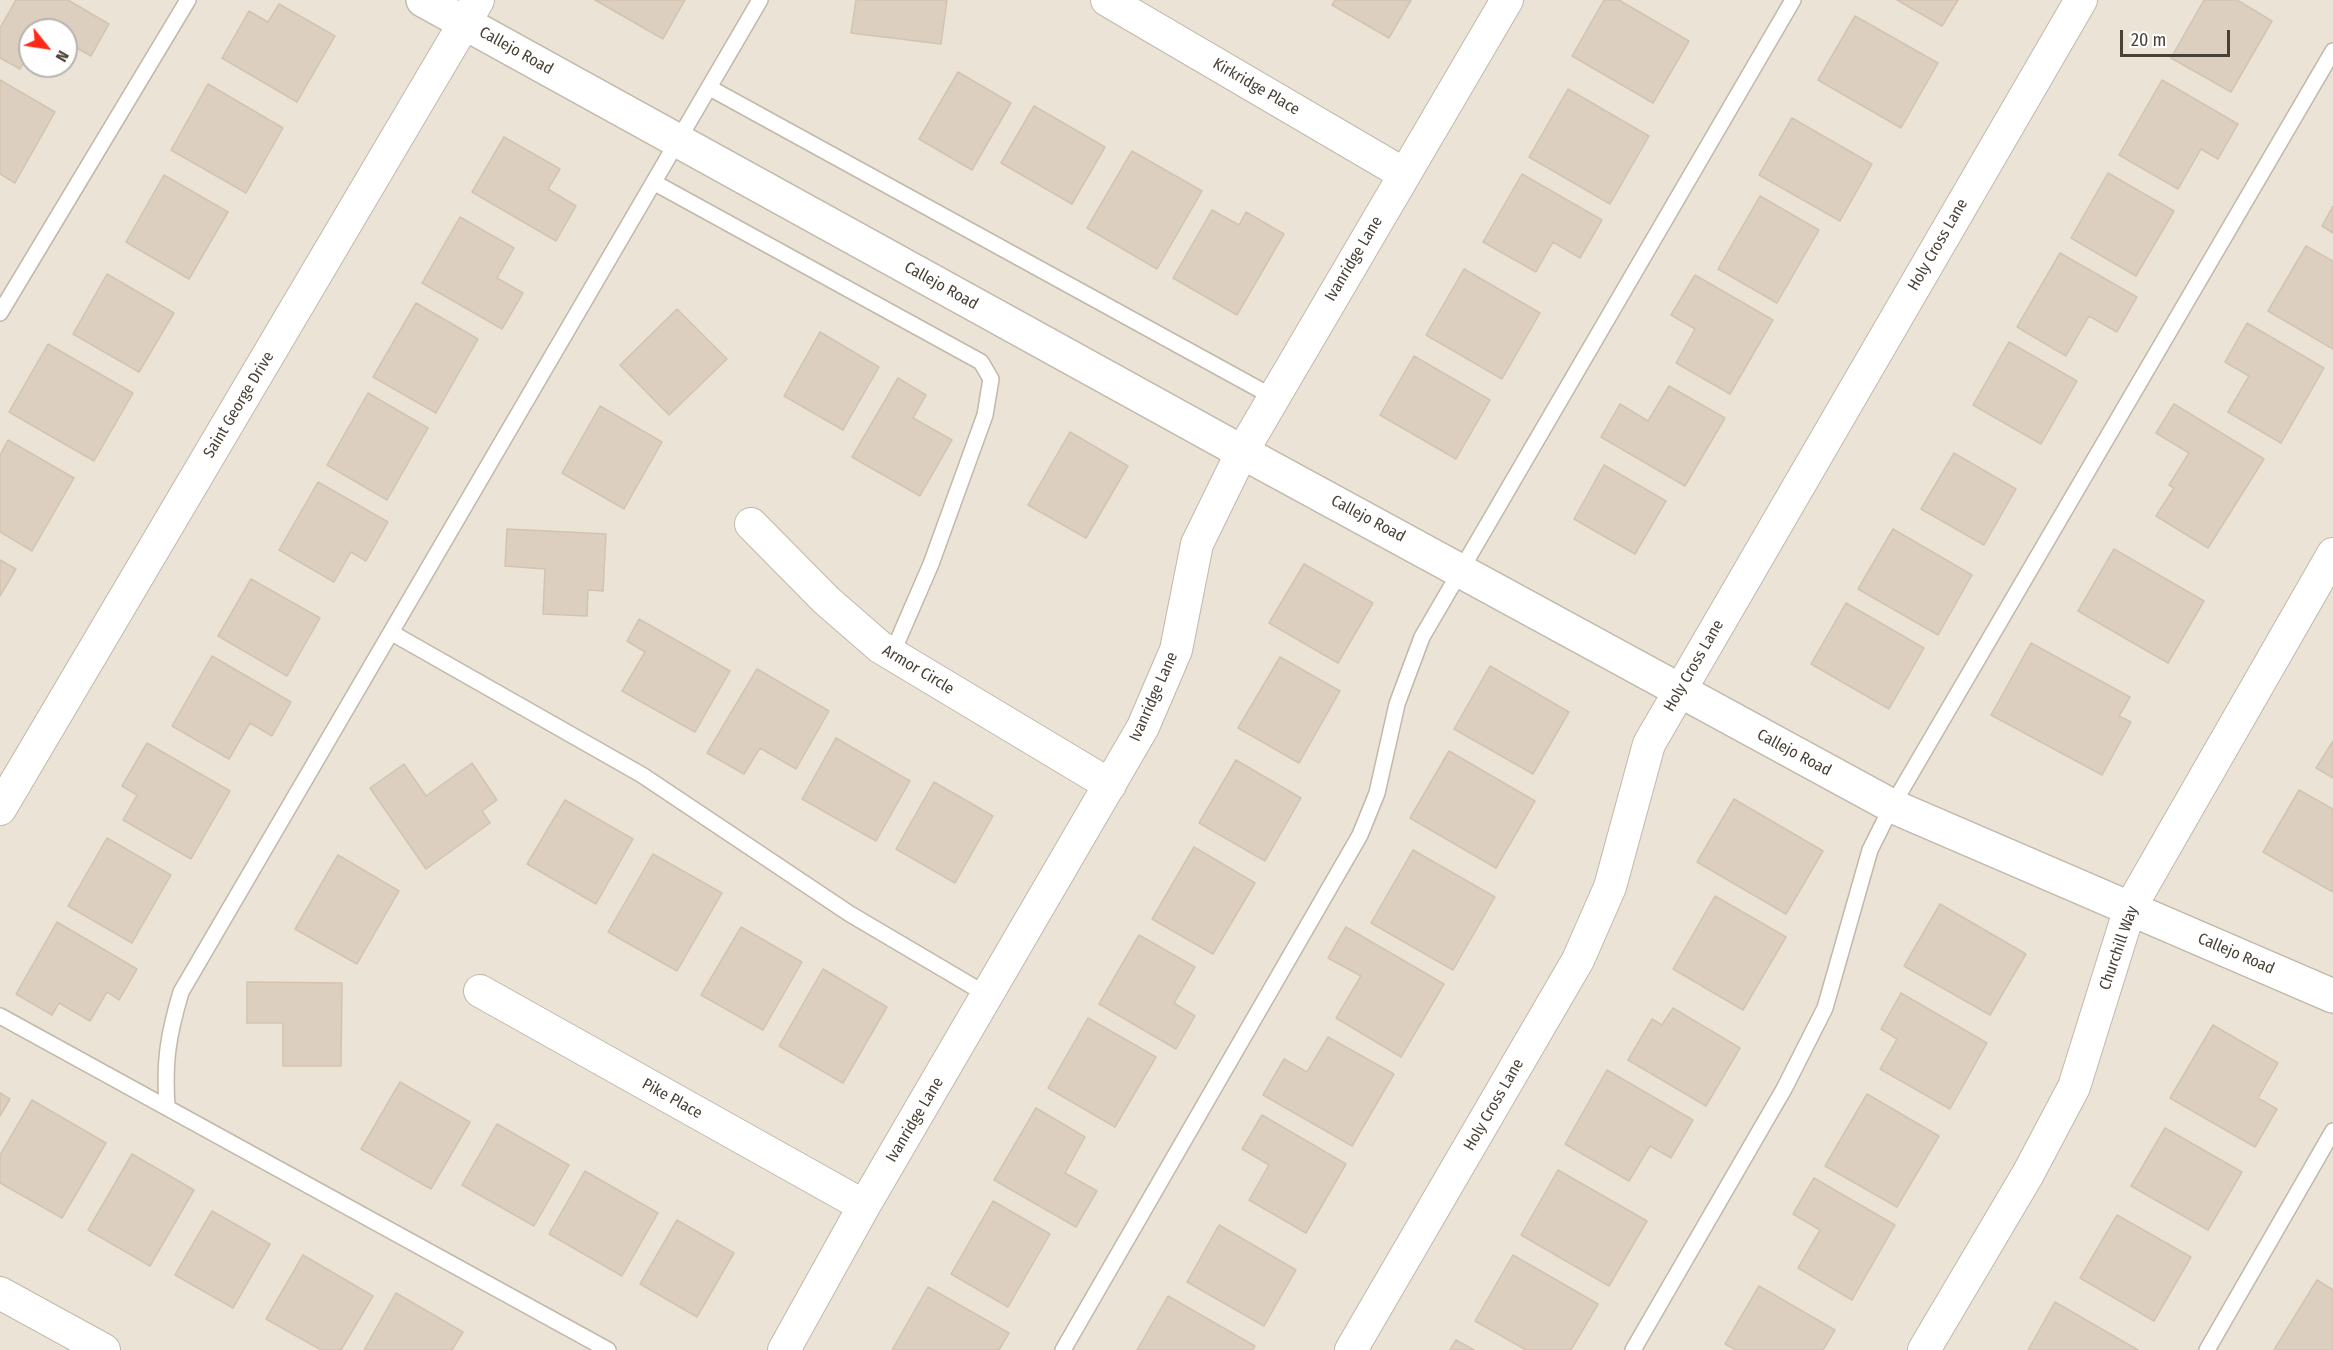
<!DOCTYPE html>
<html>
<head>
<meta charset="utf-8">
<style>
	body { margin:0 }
	#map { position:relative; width:2333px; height:1350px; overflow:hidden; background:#f6f1e9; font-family:"Fira Sans Condensed",sans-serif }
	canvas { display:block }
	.north { position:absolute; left:18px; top:18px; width:60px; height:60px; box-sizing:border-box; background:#fff; border:2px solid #b7b3af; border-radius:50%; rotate:120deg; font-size:16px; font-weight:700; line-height:24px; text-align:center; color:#4a4136 }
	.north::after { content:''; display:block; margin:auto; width:21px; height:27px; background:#ff2a16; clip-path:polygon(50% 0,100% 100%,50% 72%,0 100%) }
	.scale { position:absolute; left:2120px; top:30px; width:110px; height:27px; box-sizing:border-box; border:3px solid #4a4136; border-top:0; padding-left:8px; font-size:18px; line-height:21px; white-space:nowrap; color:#4a4136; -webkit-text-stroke:4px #fff; paint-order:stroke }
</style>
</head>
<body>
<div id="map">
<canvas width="2333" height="1350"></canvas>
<div class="north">N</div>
<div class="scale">20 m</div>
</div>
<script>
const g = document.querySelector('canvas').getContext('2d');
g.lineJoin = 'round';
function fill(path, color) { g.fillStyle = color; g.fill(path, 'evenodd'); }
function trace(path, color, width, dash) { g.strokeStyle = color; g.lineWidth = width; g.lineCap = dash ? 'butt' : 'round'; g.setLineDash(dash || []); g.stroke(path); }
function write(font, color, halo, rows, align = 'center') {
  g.font = font + ' "Fira Sans Condensed",sans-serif'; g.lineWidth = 4.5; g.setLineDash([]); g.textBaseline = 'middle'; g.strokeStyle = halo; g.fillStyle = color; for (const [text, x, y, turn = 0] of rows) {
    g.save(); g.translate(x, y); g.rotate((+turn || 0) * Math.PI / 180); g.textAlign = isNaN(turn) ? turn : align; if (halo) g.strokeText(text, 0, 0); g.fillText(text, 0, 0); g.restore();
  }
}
fill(new Path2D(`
	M0,0H2333V1350H0ZM30,30H66V66H30Z`), '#eae3d6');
const building = new Path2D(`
	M16,0H68L109,24L91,56L75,47L66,62V30H30V56L28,55L20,69L0,58V28Z
	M595,0H685L663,39Z
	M856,0H947L941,44L851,33Z
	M1335,0H1411L1389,38L1332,5Z
	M1604,0H1619L1689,41L1653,103L1572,56Z
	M1897,0H1958L1942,26Z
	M2204,0H2237L2272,21L2231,92L2171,58Z
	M279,4L335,36L297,102L222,58L249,11L268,22Z
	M1855,16L1938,63L1901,128L1818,80Z
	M958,72L1011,103L972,170L919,139Z
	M0,80L55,112L15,183L0,174Z
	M2162,80L2238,124L2218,159L2201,149L2178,189L2119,155Z
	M208,84L283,128L246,193L171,150Z
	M1568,89L1649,136L1610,204L1529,157Z
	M1034,106L1105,147L1072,204L1001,163Z
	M1792,118L1872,164L1840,221L1759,175Z
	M504,137L560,169L548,189L576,206L556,241L472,192Z
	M1132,151L1202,191L1157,269L1087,228Z
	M2108,173L2174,211L2136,276L2071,238Z
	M1522,174L1602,220L1580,258L1553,242L1536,272L1483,242Z
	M164,175L228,212L189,279L126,242Z
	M1760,196L1819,230L1777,303L1718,269Z
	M2333,206V233L2322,226Z
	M1212,210L1239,225L1246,212L1284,234L1237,315L1173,278Z
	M460,217L514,248L497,278L523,293L502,329L422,283Z
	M2306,246L2333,261V349L2268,311Z
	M2060,253L2137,297L2117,332L2089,316L2066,356L2017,327Z
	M1464,269L1540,313L1502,379L1426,335Z
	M107,274L174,313L139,372L73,334Z
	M1695,275L1773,320L1730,394L1676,363L1695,329L1671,315Z
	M416,303L478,339L436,413L373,377Z
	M677,309L727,359L669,415L620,365Z
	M2247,323L2324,368L2281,443L2228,412L2249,376L2225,362Z
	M820,332L879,367L843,430L784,396Z
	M2009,342L2077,381L2041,444L1973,405Z
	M48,344L133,393L94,461L9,412Z
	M1414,356L1490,400L1456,459L1380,415Z
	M898,378L926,395L913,418L952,440L920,496L852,457Z
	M1669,386L1725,418L1685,486L1601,437L1620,404L1648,421Z
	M368,393L428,428L387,500L327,465Z
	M2174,404L2264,459L2208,548L2156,516L2174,488L2169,485L2189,453L2156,433Z
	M600,406L662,442L624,509L562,473Z
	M1070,432L1128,466L1086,538L1028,505Z
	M8,440L74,478L32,551L0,532V455Z
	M1954,453L2016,489L1984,545L1921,509Z
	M1604,465L1666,501L1635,554L1574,519Z
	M318,482L388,522L366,561L351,552L334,582L279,550Z
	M507,529L606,534L603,591L588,590L587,616L543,614L545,569L505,566Z
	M1893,529L1972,575L1938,635L1858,589Z
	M2114,549L2204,601L2168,663L2078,611Z
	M0,560L16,569L0,596Z
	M1304,564L1373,603L1338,663L1269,623Z
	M251,579L320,618L287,676L218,636Z
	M1846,603L1924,648L1889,709L1811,664Z
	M639,619L730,671L695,732L622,691L645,652L627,641Z
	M2031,643L2130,697L2119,716L2131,722L2102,775L1991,715Z
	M212,656L291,702L272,736L250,723L229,759L172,726Z
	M1280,657L1340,691L1299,763L1238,728Z
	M1490,666L1569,712L1533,774L1454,729Z
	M757,669L829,711L796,769L760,748L744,774L707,753Z
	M836,738L910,781L876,841L802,799Z
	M2333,741V778L2316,768Z
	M147,743L230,791L191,859L123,820L137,795L122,786Z
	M1449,751L1535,801L1496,868L1410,818Z
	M1236,760L1301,798L1265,861L1199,823Z
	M472,763L497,800L482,811L490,823L426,869L370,788L404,764L426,796Z
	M934,782L993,816L955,883L896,849Z
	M2299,790L2333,809V892L2263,852Z
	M1734,799L1823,851L1786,914L1697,862Z
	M565,800L633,839L596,904L527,864Z
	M107,838L171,875L132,943L68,906Z
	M1194,847L1255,883L1213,954L1152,919Z
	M1413,850L1495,897L1453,970L1371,923Z
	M653,854L722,893L677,971L608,932Z
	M338,855L399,891L357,964L295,929Z
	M1715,896L1786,937L1743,1010L1673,969Z
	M1940,904L2026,954L1990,1015L1904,966Z
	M57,922L137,969L119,1000L107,992L90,1021L59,1003L52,1015L16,994Z
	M741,927L802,962L763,1030L701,995Z
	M1346,927L1444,984L1401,1057L1336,1018L1361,976L1328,958Z
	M1139,935L1195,967L1174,1003L1195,1016L1176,1049L1099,1004Z
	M823,969L887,1007L843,1083L779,1046Z
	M247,982L342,983L341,1066H283V1023H247Z
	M1901,993L1987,1043L1950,1109L1880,1069L1897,1039L1881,1029Z
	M1673,1008L1740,1048L1706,1106L1628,1060L1652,1019L1662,1025Z
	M1088,1018L1156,1057L1115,1127L1048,1088Z
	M2213,1025L2278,1063L2258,1098L2277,1109L2255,1147L2170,1098Z
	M1328,1037L1394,1074L1352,1146L1263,1095L1284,1059L1307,1072Z
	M1607,1070L1693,1120L1671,1158L1650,1146L1629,1181L1565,1144Z
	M400,1082L470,1122L431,1189L361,1149Z
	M0,1093L10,1099L0,1116Z
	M1867,1094L1939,1136L1897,1207L1825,1166Z
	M32,1100L106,1143L62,1218L0,1183V1155Z
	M1036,1108L1085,1137L1065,1173L1097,1191L1076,1227L994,1180Z
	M1262,1115L1346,1164L1306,1233L1249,1200L1269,1165L1242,1149Z
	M497,1124L569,1165L534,1226L462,1185Z
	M2165,1128L2242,1172L2208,1230L2131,1186Z
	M132,1154L194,1190L150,1266L88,1230Z
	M1558,1170L1647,1221L1609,1286L1521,1235Z
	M585,1171L658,1213L622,1276L549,1234Z
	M1814,1178L1895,1225L1852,1300L1798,1268L1820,1230L1793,1214Z
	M993,1201L1050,1234L1008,1307L951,1274Z
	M212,1211L270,1244L233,1308L175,1275Z
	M2117,1215L2191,1257L2154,1321L2080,1278Z
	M677,1220L734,1253L697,1317L640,1284Z
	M1219,1225L1296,1270L1264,1326L1187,1282Z
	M303,1255L373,1296L341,1350H321L266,1319Z
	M1513,1255L1598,1304L1571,1350H1526L1475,1321Z
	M2317,1280L2333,1290V1350H2274Z
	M1759,1286L1835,1330L1823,1350H1736L1725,1344Z
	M928,1287L1009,1333L999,1350H892Z
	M396,1293L463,1332L452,1350H364Z
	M1168,1296L1255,1346L1253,1350H1137Z
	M2055,1302L2138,1350H2028Z
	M1456,1340L1474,1350H1450Z`);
fill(building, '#dccfc0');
trace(building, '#d4c3af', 1.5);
const service = new Path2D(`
	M710,88L1273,397
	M655,183L981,362L991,379L985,415L931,564L892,654
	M0,313L188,0
	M392,633L642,775L850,914L989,996
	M0,1016L608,1350
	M167,1107C164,1061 168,1036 181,992L760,0
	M1063,1350L1360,835L1377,793L1397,704L1422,637L1793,0
	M1633,1350L1784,1089L1825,1008L1870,850L1892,806L2333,51
	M2207,1350L2333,1131`);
const minor = new Path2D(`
	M1107,0L1404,174
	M751,524L826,600L880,647L1110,785
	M0,809L478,0
	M480,991L864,1206
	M0,1293L104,1350
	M784,1350L864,1206L1143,727L1176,650L1197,544L1242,452L1507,0
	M1351,1350L1578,960L1610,887L1649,744L2081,0
	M1924,1350L2028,1174L2074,1087L2130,908L2333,554`);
const tertiary = new Path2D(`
	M423,0L1242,452L1892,806L2333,996`);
trace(service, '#c2b8aa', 18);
trace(minor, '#c2b8aa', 34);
trace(tertiary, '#c2b8aa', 36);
trace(service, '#fff', 15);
trace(minor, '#fff', 32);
trace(tertiary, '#fff', 33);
write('16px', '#4a4136', '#fff', [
	["Callejo Road",516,51,29],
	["Kirkridge Place",1256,87,30],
	["Holy Cross Lane",1938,245,-60],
	["Ivanridge Lane",1354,259,-59],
	["Callejo Road",941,286,29],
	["Saint George Drive",239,405,-59],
	["Callejo Road",1368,519,28],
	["Holy Cross Lane",1694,666,-60],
	["Armor Circle",918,670,31],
	["Ivanridge Lane",1154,697,-66],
	["Callejo Road",1794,753,28],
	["Churchill Way",2119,948,-71],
	["Callejo Road",2236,954,23],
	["Pike Place",672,1099,29],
	["Holy Cross Lane",1494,1105,-60],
	["Ivanridge Lane",915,1120,-59]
]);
</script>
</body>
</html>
